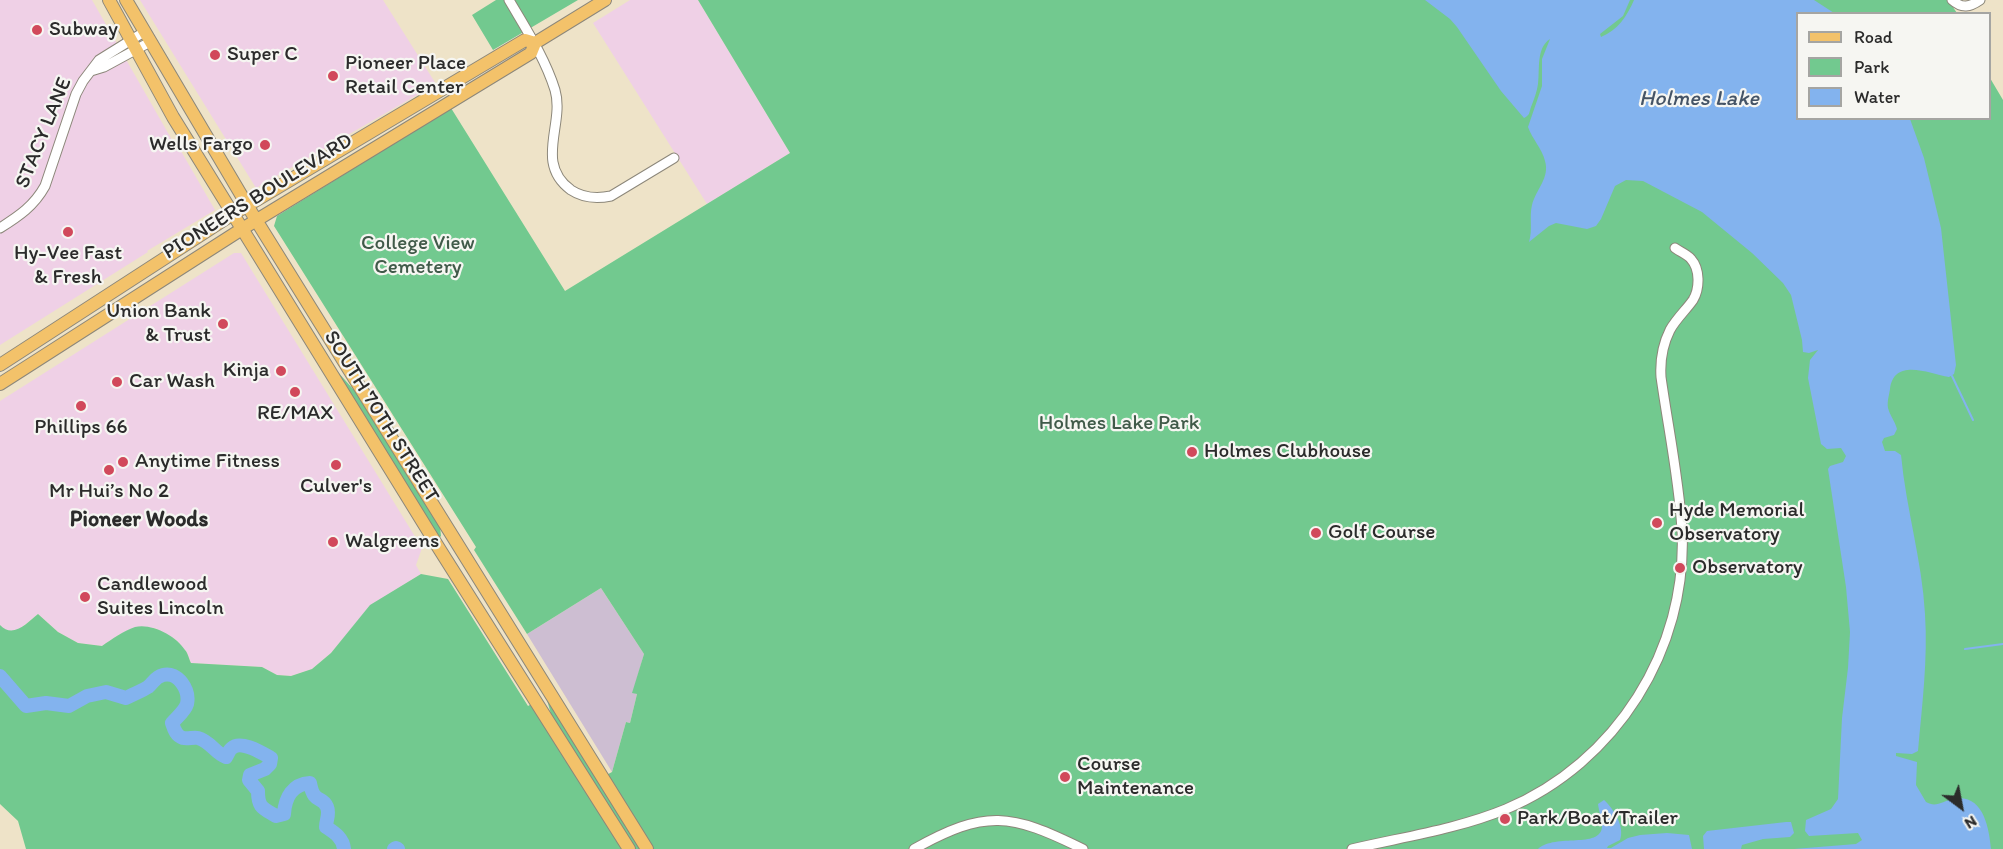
<!DOCTYPE html>
<html>
<head>
<meta charset="utf-8">
<style>
	body { margin:0 }
	#map { position:relative; width:2003px; height:849px; overflow:hidden; background:#eee3c8; font-family:Itim,sans-serif }
	canvas { display:block }
	.legend { position:absolute; left:1796px; top:12px; width:195px; height:108px; box-sizing:border-box; background:#f6f6f2; border:2px solid #a5a5a2; margin:0; padding:8px 10px; list-style:none; font-size:18px; color:#2b2b2b }
	.legend li { display:flex; align-items:center; gap:12px; height:30px }
	.legend b { width:30px; border:2px solid #a5a5a2 }
	.north { position:absolute; left:1931px; top:777px; width:60px; height:60px; -webkit-text-stroke:4px #f6f6f2; paint-order:stroke; rotate:148deg; font-size:16px; font-weight:700; line-height:24px; text-align:center; color:#2b2b2b }
	.north::after { content:''; display:block; margin:auto; width:21px; height:27px; background:#2b2b2b; clip-path:polygon(50% 0,100% 100%,50% 72%,0 100%) }
</style>
</head>
<body>
<div id="map">
<canvas width="2003" height="849"></canvas>
<ul class="legend">
<li><b style="height:8px;background:#f3c26a"></b>Road</li>
<li><b style="height:16px;background:#72c98f"></b>Park</li>
<li><b style="height:16px;background:#83b3ee"></b>Water</li>
</ul>
<div class="north">N</div>
</div>
<script>
const g = document.querySelector('canvas').getContext('2d');
g.lineJoin = 'round';
function fill(path, color) { g.fillStyle = color; g.fill(path, 'evenodd'); }
function trace(path, color, width, dash) { g.strokeStyle = color; g.lineWidth = width; g.lineCap = dash ? 'butt' : 'round'; g.setLineDash(dash || []); g.stroke(path); }
function write(font, color, halo, rows, align = 'center') {
  g.font = font + ' Itim,sans-serif'; g.lineWidth = 4.5; g.setLineDash([]); g.textBaseline = 'middle'; g.strokeStyle = halo; g.fillStyle = color; for (const [text, x, y, turn = 0] of rows) {
    g.save(); g.translate(x, y); g.rotate((+turn || 0) * Math.PI / 180); g.textAlign = isNaN(turn) ? turn : align; if (halo) g.strokeText(text, 0, 0); g.fillText(text, 0, 0); g.restore();
  }
}
fill(new Path2D(`
	M0,0H92L172,140L174,139L215,210L147,251L148,252L0,345Z
	M140,0H383L436,84L256,188Z
	M630,0H698L790,153L707,204L593,23Z
	M234,253H241L422,548L416,565L421,574L371,605L331,653L312,669L291,676L277,675L262,667L191,663L186,651L175,639L155,628L120,634L102,646L78,643L58,632L38,614L21,628L12,632L3,629L0,625V401Z`), '#efd0e6');
fill(new Path2D(`
	M601,588L644,654L633,692L637,694L630,723L626,722L612,772L527,634Z`), '#cdbed2');
fill(new Path2D(`
	M496,0H578L493,50L472,15Z
	M698,0H1948L1957,13L1798,14V118H1990V78L2003,100V849H26L18,821L0,804V625C13,639 27,623 38,614L58,632L78,643L102,646C112,639 123,631 135,627C152,623 176,636 185,650C188,653 189,659 191,663L262,667L277,675L291,676L312,669L331,653L370,605L421,574L448,579L528,706L535,702L559,729L551,714L547,700L599,779L612,772L626,722L630,723L637,694L632,693L644,654L601,588L527,634L474,550L476,547L274,226L277,216L451,108L565,291L790,153Z
	M337,371L361,398L440,526L441,536L439,538Z`), '#72c98f');
fill(new Path2D(`
	M1425,0H1630L1623,16L1600,34L1601,37C1618,30 1627,16 1634,0H1814L1834,13L1798,14V118L1910,119L1924,158L1941,228L1956,365L1954,374L1949,377C1930,374 1894,357 1890,389C1889,396 1887,401 1888,408C1890,416 1895,421 1897,429L1894,435L1884,438L1882,442L1885,451H1895L1901,455C1906,509 1922,560 1925,614C1928,659 1922,706 1918,751L1912,754L1896,753V756L1917,762L1916,785L1926,802C1936,808 1943,801 1953,799C1983,793 1989,827 1991,849H1794L1856,844L1862,840L1858,833L1809,836L1805,831L1806,820L1831,809L1838,799L1842,718L1848,668L1850,632L1846,587L1828,469L1830,466L1843,462L1846,456L1841,448L1827,449L1821,444L1808,378L1810,360L1818,350L1809,353L1803,352L1802,340L1791,295L1783,283L1752,253L1702,212L1643,181L1626,180L1615,186L1601,219L1596,226L1587,229L1556,223L1549,226L1529,242C1533,230 1529,217 1532,205C1536,189 1550,178 1545,161C1542,148 1532,139 1528,127L1542,86V59L1550,39C1536,48 1540,69 1538,84C1537,92 1534,99 1531,107C1529,113 1530,115 1524,118L1501,91L1457,27L1450,19Z
	M1604,800C1614,809 1625,827 1620,840L1608,846L1607,848H1611L1628,838L1640,835L1667,833L1689,835L1692,849H1538C1556,833 1600,849 1602,827C1602,819 1599,812 1598,804Z
	M1786,822H1791L1794,833L1790,837L1763,839L1742,845L1741,849H1704L1703,836L1707,831Z`), '#83b3ee');
trace(new Path2D(`
	M1952,376L1973,420
	M1965,649L2003,644`), '#83b3ee', 2);
trace(new Path2D(`
	M0,676L26,706L46,703L69,706L87,696L106,692L126,698C133,694 142,691 148,687C154,682 155,677 163,675C178,671 190,690 187,704C185,711 177,717 172,723C174,729 176,736 183,738C188,739 194,737 198,738C210,741 216,754 226,757C228,754 229,750 232,748C241,740 262,753 271,758L270,764L265,769L250,775L249,780L258,791C258,808 263,808 276,816L284,814C285,797 293,784 310,783C314,805 322,795 327,807C330,814 326,820 326,827C335,833 343,838 344,849
	M394,849L396,848L398,849`), '#83b3ee', 14);
const minor = new Path2D(`
	M509,0C526,29 545,58 555,90C565,124 534,163 571,190C583,198 596,199 611,196L674,158
	M1952,0C1962,9 1970,7 1980,0
	M91,71L104,67L150,42
	M0,228C19,216 34,206 45,186L76,94L83,81L99,60L144,32
	M914,849C986,809 1010,813 1083,849
	M1352,849C1403,837 1458,829 1506,809C1616,763 1688,649 1682,530C1679,479 1668,427 1661,377C1660,361 1663,344 1670,330C1676,319 1686,310 1693,300C1700,288 1700,269 1691,259C1687,254 1680,252 1675,248`);
const major = new Path2D(`
	M109,0L173,117L249,240L440,550L629,849
	M126,0L256,220L647,849
	M0,365L233,214L525,40L535,43
	M0,384L242,229L531,53L535,43L605,0`);
trace(minor, '#8c877a', 11);
trace(major, '#8c877a', 14);
trace(minor, '#fff', 9);
trace(major, '#f3c26a', 12);
for (const [x, y, r, color] of [
	[37,30,6,"#d1495b"],
	[215,55,6,"#d1495b"],
	[333,76,6,"#d1495b"],
	[265,145,6,"#d1495b"],
	[68,232,6,"#d1495b"],
	[223,324,6,"#d1495b"],
	[281,371,6,"#d1495b"],
	[117,382,6,"#d1495b"],
	[295,392,6,"#d1495b"],
	[81,406,6,"#d1495b"],
	[1192,452,6,"#d1495b"],
	[123,462,6,"#d1495b"],
	[336,465,6,"#d1495b"],
	[109,470,6,"#d1495b"],
	[1657,523,6,"#d1495b"],
	[1316,533,6,"#d1495b"],
	[333,542,6,"#d1495b"],
	[1680,568,6,"#d1495b"],
	[85,597,6,"#d1495b"],
	[1065,777,6,"#d1495b"],
	[1505,819,6,"#d1495b"]
]) { const dot = new Path2D(); dot.arc(x, y, r, 0, 2 * Math.PI); g.fillStyle = color; g.fill(dot); trace(dot, '#f6f6f2', 2); }
write('21px', '#2b2b2b', '#f6f6f2', [
	["Subway",49,30],
	["Super C",227,55],
	["Pioneer Place",345,64],
	["Retail Center",345,88],
	["Wells Fargo",253,145,"right"],
	["Hy-Vee Fast",68,254,"center"],
	["& Fresh",68,278,"center"],
	["Union Bank",211,312,"right"],
	["& Trust",211,336,"right"],
	["Kinja",269,371,"right"],
	["Car Wash",129,382],
	["RE/MAX",295,414,"center"],
	["Phillips 66",81,428,"center"],
	["Holmes Clubhouse",1204,452],
	["Anytime Fitness",135,462],
	["Culver's",336,487,"center"],
	["Mr Hui’s No 2",109,492,"center"],
	["Hyde Memorial",1669,511],
	["Observatory",1669,535],
	["Golf Course",1328,533],
	["Walgreens",345,542],
	["Observatory",1692,568],
	["Candlewood",97,585],
	["Suites Lincoln",97,609],
	["Course",1077,765],
	["Maintenance",1077,789],
	["Park/Boat/Trailer",1517,819]
], 'left');
write('21px', '#2b2b2b', '#f6f6f2', [
	["STACY LANE",44,133,-68],
	["PIONEERS BOULEVARD",258,197,-32],
	["SOUTH 70TH STREET",381,417,58]
]);
write('21px', '#405a49', '#f6f6f2', [
	["College View",418,244],
	["Cemetery",418,268],
	["Holmes Lake Park",1119,424]
]);
write('italic 22px', '#455466', '#f6f6f2', [
	["Holmes Lake",1699,99]
]);
write('bold 22px', '#2b2b2b', '#f6f6f2', [
	["Pioneer Woods",139,520]
]);
</script>
</body>
</html>
